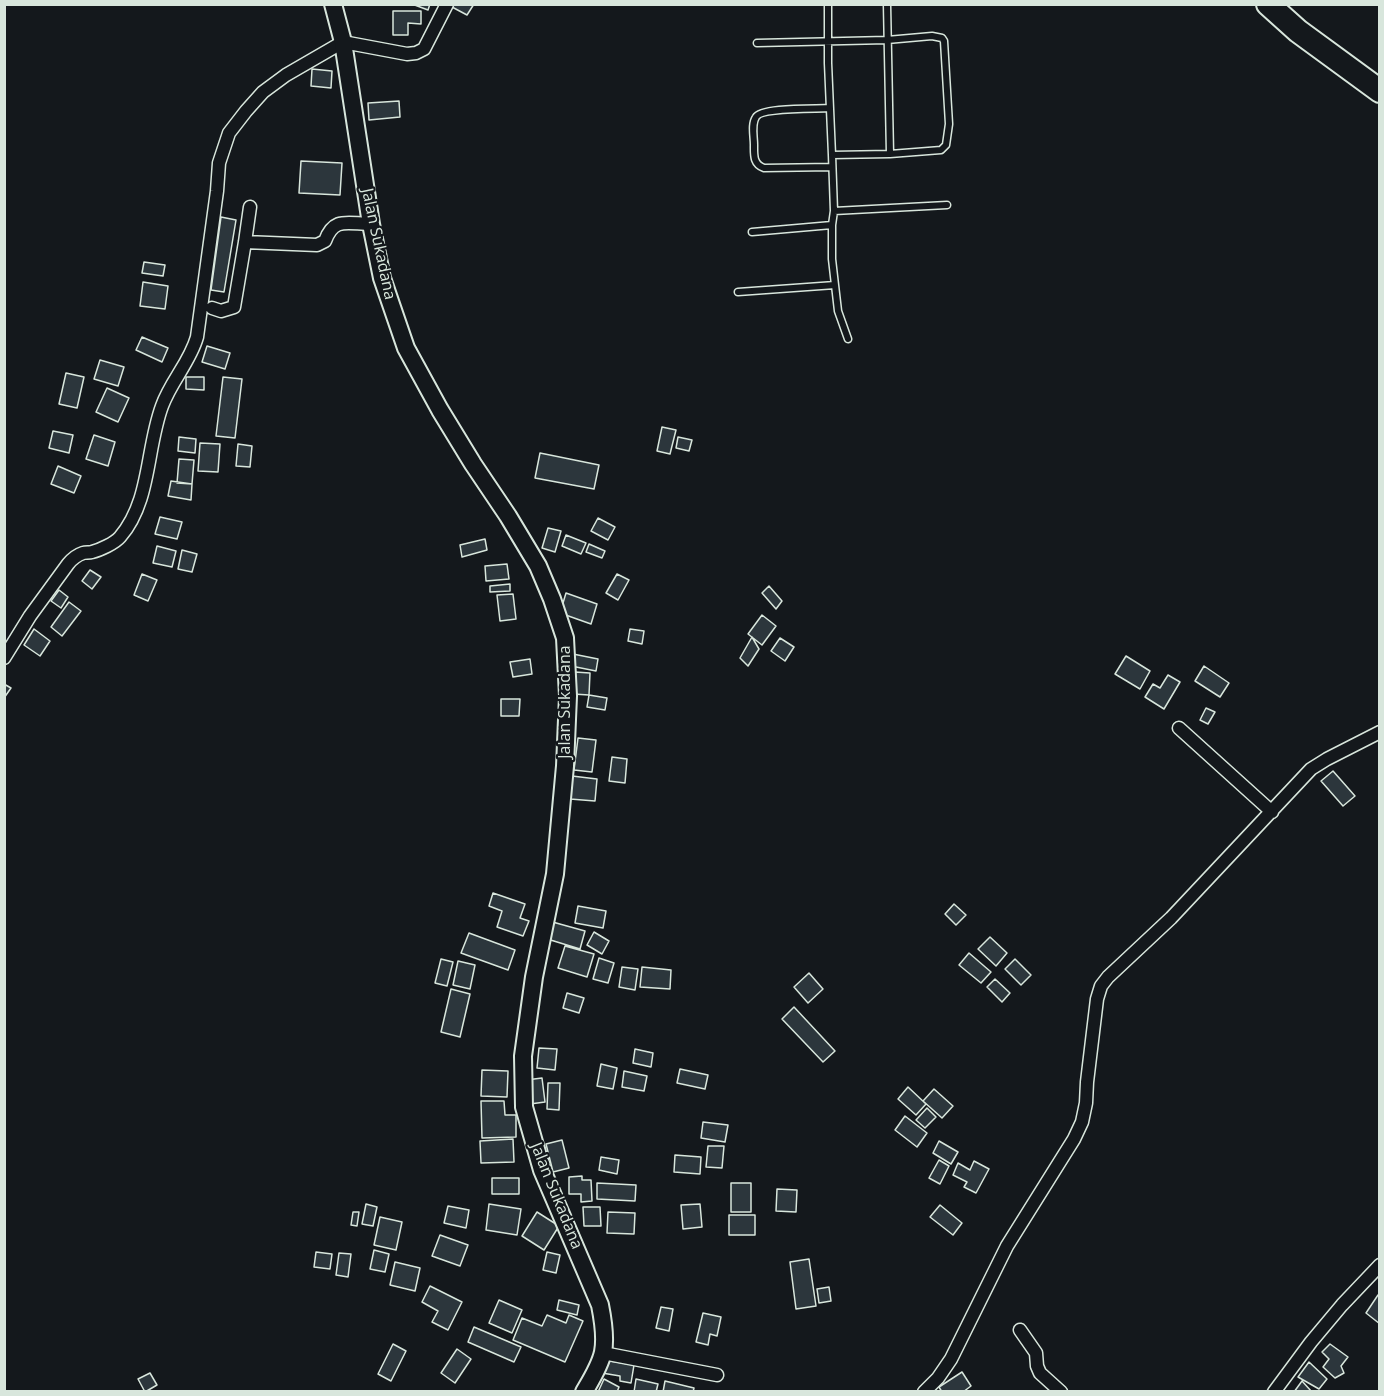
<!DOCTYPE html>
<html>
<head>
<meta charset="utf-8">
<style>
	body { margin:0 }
	#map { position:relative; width:1384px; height:1396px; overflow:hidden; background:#14181c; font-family:"Open Sans",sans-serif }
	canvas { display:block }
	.frame { position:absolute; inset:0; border:6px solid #d8e6dc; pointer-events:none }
</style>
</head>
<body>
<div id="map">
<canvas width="1384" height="1396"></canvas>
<div class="frame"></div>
</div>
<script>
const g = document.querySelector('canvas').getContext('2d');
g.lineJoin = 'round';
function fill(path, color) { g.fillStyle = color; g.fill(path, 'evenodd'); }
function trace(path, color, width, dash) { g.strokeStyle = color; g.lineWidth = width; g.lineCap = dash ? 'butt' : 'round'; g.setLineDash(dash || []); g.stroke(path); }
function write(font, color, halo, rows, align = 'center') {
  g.font = font + ' "Open Sans",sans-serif'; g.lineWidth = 4.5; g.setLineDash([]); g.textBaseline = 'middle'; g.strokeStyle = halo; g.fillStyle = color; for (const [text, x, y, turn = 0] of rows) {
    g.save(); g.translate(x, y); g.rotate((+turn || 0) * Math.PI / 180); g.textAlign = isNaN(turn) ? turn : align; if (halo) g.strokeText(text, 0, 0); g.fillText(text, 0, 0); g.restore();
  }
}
const building = new Path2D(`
	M412,4H430L428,10Z
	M454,4H474L467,15L452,7Z
	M393,11H421V24L408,23V35H393Z
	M312,69L332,71L331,88L311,86Z
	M399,101L400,117L369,120L368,103Z
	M301,161L342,163L340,195L299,193Z
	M221,217L236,220L224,292L211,290Z
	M144,262L165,265L163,276L142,273Z
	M143,282L168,286L165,309L140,306Z
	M142,337L168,348L162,362L136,350Z
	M207,346L230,353L225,369L202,362Z
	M100,360L124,367L118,386L94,379Z
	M66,373L84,377L77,408L59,404Z
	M186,377H204V390L186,389Z
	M223,377L242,379L235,438L216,436Z
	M107,388L129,398L118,422L96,412Z
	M662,427L676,430L670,454L657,451Z
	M53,431L73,435L69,453L49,448Z
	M94,435L115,442L108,466L86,459Z
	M179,437L196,439L195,453L178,451Z
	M678,437L692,440L689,451L676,448Z
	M200,443L220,444L218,472L198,471Z
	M238,444L252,446L250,467L236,466Z
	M540,453L599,465L594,489L535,478Z
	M179,459L194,460L192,484L177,483Z
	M58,466L81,476L74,493L51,484Z
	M171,481L192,484L191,500L168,496Z
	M160,517L182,522L177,539L155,534Z
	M598,518L615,527L608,540L591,531Z
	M548,528L561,531L555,552L542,548Z
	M566,535L586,543L581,554L562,546Z
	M485,539L487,550L462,557L460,545Z
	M589,544L605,551L602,558L586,552Z
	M157,546L176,551L172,567L153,563Z
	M182,550L197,554L192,572L178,569Z
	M507,564L509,579L486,581L485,566Z
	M90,570L101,577L92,589L82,581Z
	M142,574L157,580L148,601L134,595Z
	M617,574L629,580L618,600L606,593Z
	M510,584V591L490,592V586Z
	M769,586L782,601L776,609L762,593Z
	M59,590L68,597L61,608L51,601Z
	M566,593L597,604L591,624L560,613Z
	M513,594L516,619L500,621L497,595Z
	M69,602L81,611L62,636L51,627Z
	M762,615L776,626L762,645L748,634Z
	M34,629L50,641L40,656L24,645Z
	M630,629L644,631L642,644L628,641Z
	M752,637L759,649L748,666L740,658Z
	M780,638L794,647L785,661L771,651Z
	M573,654L598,659L596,671L571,666Z
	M1126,656L1150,671L1140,689L1115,674Z
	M530,659L532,674L513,677L510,662Z
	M1204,666L1229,683L1220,697L1195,681Z
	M575,672L590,673L589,695L573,694Z
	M1168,675L1180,682L1164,709L1145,697L1153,684L1160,688Z
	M4,684L11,688L4,698Z
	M589,695L607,698L605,710L587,707Z
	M501,699H520L519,716H501Z
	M1206,708L1215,712L1208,724L1200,720Z
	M578,738L596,740L592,772L574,770Z
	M612,757L627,759L625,783L609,781Z
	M1333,771L1355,796L1343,806L1321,781Z
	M572,776L597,779L595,801L570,799Z
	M493,893L525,904L520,918L529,921L523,936L497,927L502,911L489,906Z
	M954,904L966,915L956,925L945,914Z
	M578,906L606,911L603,928L575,923Z
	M549,921L585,931L580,949L544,938Z
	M594,932L609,941L602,954L587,945Z
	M469,933L515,950L508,970L461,953Z
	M990,937L1007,953L996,966L978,949Z
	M565,946L594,954L587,977L558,968Z
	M969,953L991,972L981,983L959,965Z
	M599,958L614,963L608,983L593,979Z
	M441,959L453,962L447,986L435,983Z
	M1015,959L1031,975L1021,985L1005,969Z
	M458,961L475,965L470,989L453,985Z
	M622,967L638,969L635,990L619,987Z
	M642,967L671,970L670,989L640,987Z
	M809,973L823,989L808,1003L794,987Z
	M995,979L1010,993L1002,1002L987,987Z
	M451,989L470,994L460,1037L441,1032Z
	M567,993L584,998L579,1013L563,1008Z
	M794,1007L835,1051L823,1062L782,1019Z
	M539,1048L557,1049L555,1070L537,1068Z
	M635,1049L653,1053L651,1067L633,1063Z
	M601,1064L617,1068L613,1089L597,1086Z
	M680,1069L708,1075L705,1089L677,1083Z
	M482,1070L508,1071L507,1097L481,1096Z
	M624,1071L647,1076L644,1091L622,1087Z
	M542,1078L545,1102L530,1104L526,1080Z
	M548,1083H560L559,1110L547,1109Z
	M908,1087L926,1104L916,1115L898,1099Z
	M934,1089L953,1106L942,1118L923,1101Z
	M481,1101H504L505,1115H516V1137L482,1138Z
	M927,1108L936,1117L925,1128L916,1120Z
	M905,1116L927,1133L917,1147L895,1130Z
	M703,1122L728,1125L725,1142L701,1138Z
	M513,1139L514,1162L481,1163L480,1141Z
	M562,1140L569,1168L553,1172L546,1144Z
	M939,1141L958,1152L951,1164L933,1153Z
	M708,1146H724L722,1168L706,1167Z
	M675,1155L701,1157L700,1174L674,1172Z
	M601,1157L619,1160L617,1174L599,1170Z
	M939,1160L949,1166L940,1184L929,1178Z
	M974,1161L989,1169L976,1193L964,1187L967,1182L953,1175L958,1163L970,1170Z
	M582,1176V1180H591L592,1201L581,1202V1194H569V1177Z
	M492,1178H519V1194H492Z
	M597,1183L636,1185L635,1201L597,1199Z
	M731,1183H751V1212H731Z
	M777,1189L797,1190L796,1212L776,1211Z
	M366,1204L377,1207L373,1226L362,1224Z
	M489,1204L521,1209L517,1235L486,1230Z
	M700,1204L702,1227L683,1229L681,1205Z
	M940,1205L962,1223L953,1235L930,1217Z
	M448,1206L469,1210L466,1228L444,1223Z
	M583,1207H600L601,1226H584Z
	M353,1212H359L357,1226L351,1225Z
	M537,1212L559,1226L544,1250L522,1236Z
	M608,1212L635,1213L634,1234L607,1233Z
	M729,1215H755V1235H729Z
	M380,1217L402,1222L396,1250L374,1245Z
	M440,1235L468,1245L460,1266L432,1256Z
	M374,1250L389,1254L385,1272L370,1269Z
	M316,1252L332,1254L330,1269L314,1267Z
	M547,1252L560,1255L556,1273L543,1270Z
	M339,1253L351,1254L348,1277L336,1275Z
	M809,1259L816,1306L796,1309L790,1262Z
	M395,1262L420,1268L415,1291L390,1285Z
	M430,1286L462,1302L448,1330L432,1322L438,1311L422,1302Z
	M829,1287L831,1301L819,1303L817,1289Z
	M1378,1295L1380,1297V1324L1366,1313Z
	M499,1300L522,1310L512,1333L489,1323Z
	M559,1300L579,1305L577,1315L557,1310Z
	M661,1307L673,1309L669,1331L656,1328Z
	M703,1313L721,1317L717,1336L710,1334L708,1345L696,1342Z
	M547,1315L566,1323L569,1315L583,1321L565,1362L513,1340L522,1318L542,1326Z
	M474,1327L521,1347L514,1362L468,1342Z
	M393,1344L406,1351L391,1381L378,1374Z
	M1330,1344L1348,1357L1341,1366L1344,1373L1335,1378L1323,1367L1329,1359L1322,1352Z
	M457,1349L471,1359L455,1383L441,1373Z
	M604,1360L634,1365L631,1383L620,1381V1376L602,1373Z
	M1309,1362L1327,1379L1319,1389L1298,1377Z
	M962,1372L971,1386L963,1392H942L939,1387Z
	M150,1373L157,1385L145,1392L138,1379Z
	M604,1379L619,1387L617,1392H598Z
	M636,1379L658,1384L656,1392H634Z
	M665,1381L694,1388L693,1392H663Z
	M1302,1381L1312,1392H1294Z`);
fill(building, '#2c363c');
trace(building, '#d8e6dc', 1.5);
const lane = new Path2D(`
	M828,4V63L832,155L834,211L832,225V259L838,311L848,339
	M887,4L890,154
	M757,43L887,40L932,36L942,38L944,41L949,124L946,145L941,150L890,154L832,155
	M830,108C816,109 761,107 756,117C751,124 754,136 754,145C754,155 753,164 764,168L832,167
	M834,211L947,205
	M752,232L832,225
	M738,292L835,285`);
const street = new Path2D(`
	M245,242L317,245L325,241C334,216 348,224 371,224
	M212,308L221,311L234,307L245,242L250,207
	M4,658L30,616L68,564C72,559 77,555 83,553C86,552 89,553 92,552C100,550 115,543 120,537C151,501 146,449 162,406C171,381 190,362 197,337L217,191L219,163L229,133L246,111L263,92L286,75L343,42L407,54L416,53L424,49L447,4
	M1179,728L1272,812
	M1020,1330L1036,1353L1037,1366L1040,1373L1061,1392
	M603,1353L717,1375
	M924,1392L938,1378L951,1359L1007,1246L1074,1139L1082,1122L1086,1103L1087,1082L1097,999L1101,986L1108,977L1171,918L1311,769L1327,759L1380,732
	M1274,1392L1311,1342L1342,1305L1380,1265`);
const secondary = new Path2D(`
	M333,4L343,42L371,224L382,278L406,348L440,410L473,464L508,516L538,566L552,599L565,638L568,696L565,766L555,874L534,977L523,1056L524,1107L542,1170L600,1305C603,1320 606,1337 603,1352C600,1366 591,1380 584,1392`);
const highway = new Path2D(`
	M1268,4L1298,31L1380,91`);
trace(lane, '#d8e6dc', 9);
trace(street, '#d8e6dc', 15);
trace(secondary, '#d8e6dc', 20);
trace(highway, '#d8e6dc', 26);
trace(lane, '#14181c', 6);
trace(street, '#14181c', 12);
trace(secondary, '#14181c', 16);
trace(highway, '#14181c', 22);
write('16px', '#d8e6dc', '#14181c', [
	["Jalan Sukadana",378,244,78],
	["Jalan Sukadana",565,702,-90],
	["Jalan Sukadana",556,1196,68]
]);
</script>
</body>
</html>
